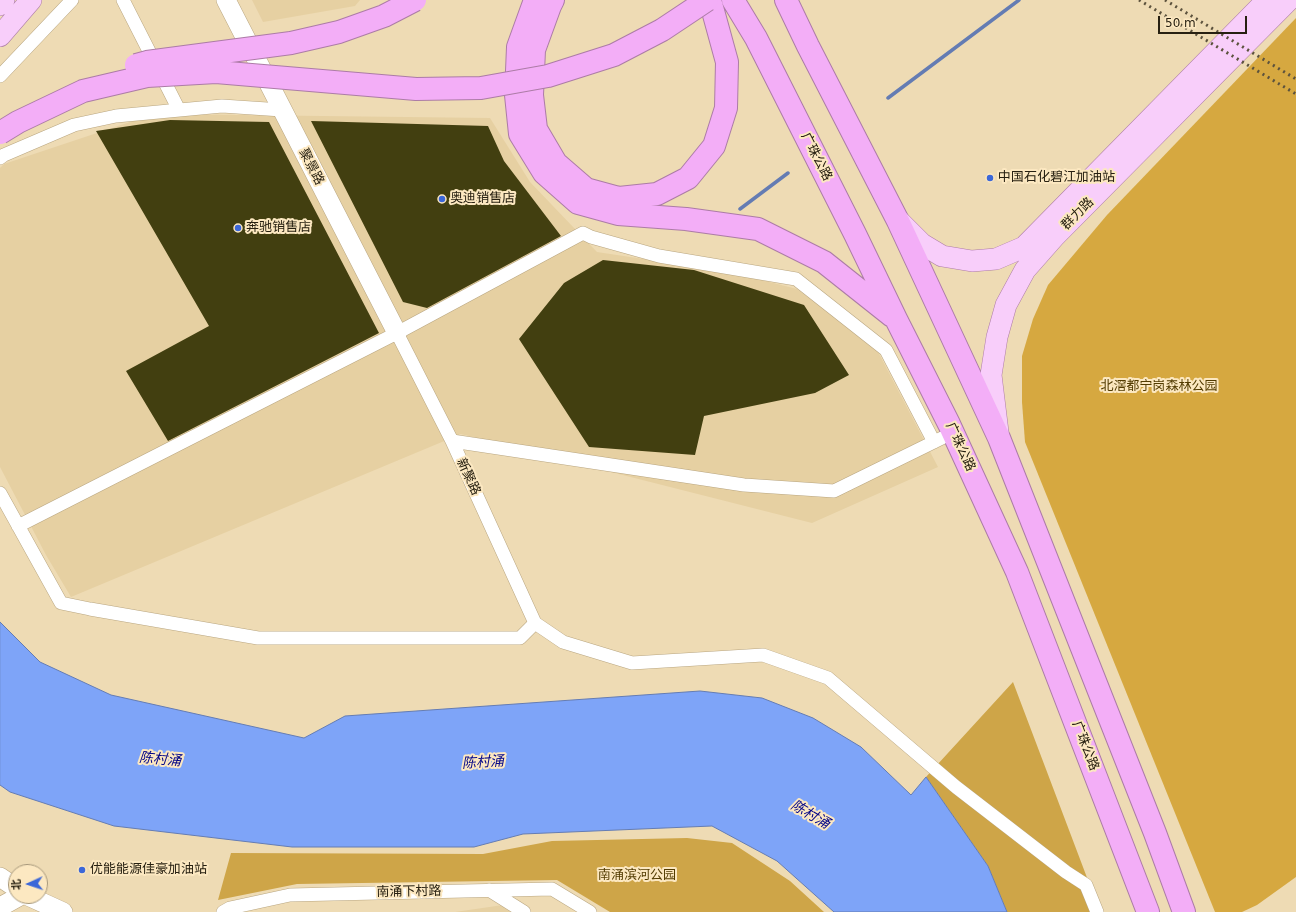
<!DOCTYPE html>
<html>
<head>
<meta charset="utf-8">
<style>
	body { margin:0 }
	#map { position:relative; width:1296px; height:912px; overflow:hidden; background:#eedbb4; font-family:"DejaVu Sans","Noto Sans SC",sans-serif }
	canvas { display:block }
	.north { position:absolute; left:8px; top:864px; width:40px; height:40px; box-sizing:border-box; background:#fce8c1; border:1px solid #a7987b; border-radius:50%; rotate:267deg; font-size:11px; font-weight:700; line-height:16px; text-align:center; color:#272011 }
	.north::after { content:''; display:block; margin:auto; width:14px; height:18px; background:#3b67d8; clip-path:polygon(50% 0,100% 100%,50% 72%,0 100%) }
	.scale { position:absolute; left:1158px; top:16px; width:89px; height:18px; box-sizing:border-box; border:2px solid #272011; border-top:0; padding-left:5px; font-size:12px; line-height:14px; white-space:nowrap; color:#272011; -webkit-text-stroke:3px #fce8c1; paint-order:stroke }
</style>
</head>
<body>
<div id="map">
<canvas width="1296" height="912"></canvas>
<div class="north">北</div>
<div class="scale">50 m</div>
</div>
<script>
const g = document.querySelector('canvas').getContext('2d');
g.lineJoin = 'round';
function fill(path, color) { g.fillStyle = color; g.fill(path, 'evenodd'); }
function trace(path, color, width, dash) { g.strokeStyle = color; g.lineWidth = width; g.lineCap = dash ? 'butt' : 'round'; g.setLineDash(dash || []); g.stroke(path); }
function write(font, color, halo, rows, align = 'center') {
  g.font = font + ' "DejaVu Sans","Noto Sans SC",sans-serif'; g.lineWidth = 4; g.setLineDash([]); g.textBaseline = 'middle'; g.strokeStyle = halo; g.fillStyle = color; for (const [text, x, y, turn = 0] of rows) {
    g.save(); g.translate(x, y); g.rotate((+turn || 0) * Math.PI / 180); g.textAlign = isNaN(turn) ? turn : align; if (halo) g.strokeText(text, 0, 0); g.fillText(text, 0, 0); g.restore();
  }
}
fill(new Path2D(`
	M252,0H360L355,6L263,22Z
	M154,114L490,118L530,182L597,252L730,272L797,289L876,348L938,467L812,523L461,434L71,597L46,555L0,467V168L4,164Z
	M503,905L520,912H455Z`), '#e6d0a2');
fill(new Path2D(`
	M1013,682L1100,912H1007L988,866L926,777Z
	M687,838L732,843L790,881L824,912H610L557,880L297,884L218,900L231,853L483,854L552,841Z`), '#cea548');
fill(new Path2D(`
	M1296,18V877L1257,905L1242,912H1215L1025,442L1022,402V356L1033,319L1048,285L1107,215Z`), '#d6a840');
const water = new Path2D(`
	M0,622L40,662L111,695L304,738L345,716L700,691L762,698L813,718L861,747L911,795L926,777L988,866L1007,912H834L777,861L712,826L523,834L474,847H292L114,826L10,792L0,785Z`);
fill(water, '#7ea4f8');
trace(water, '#647cb3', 1);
trace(new Path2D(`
	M888,98L1019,0
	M740,209L788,173`), '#647cb3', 3.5);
fill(new Path2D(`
	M170,120L269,122L379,333L168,441L126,371L209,326L96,131Z
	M311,121L488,126L504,161L561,236L427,308L403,302Z
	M603,260L694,270L804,305L849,375L815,393L704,416L695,455L589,447L519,339L564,283Z`), '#423f10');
const street = new Path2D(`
	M123,0L179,110
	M0,76L72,0
	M0,158L4,155L74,125L116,116L222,106L282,110
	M397,333L452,441L535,623
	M452,441L744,485L834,491L942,438
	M0,493L61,603L90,609L258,638H520L535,623L563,642L632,663L763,655L828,678L956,787L1066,872L1086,885L1097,912
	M18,526L397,333L583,233L591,237L659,256L796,279L886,350L934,442
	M489,890L524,912
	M223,912L230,908L290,895L552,889L590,912`);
const secondary = new Path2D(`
	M226,0L397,333
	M0,877L16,888
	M28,896L63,912
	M0,907L20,896`);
const primary = new Path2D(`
	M0,5L4,0
	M0,36L31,0
	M899,221L922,244L942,256L972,261L996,259L1024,247L1267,0
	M998,432L991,375L997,337L1006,305L1025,270L1055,236L1289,0`);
const highway = new Path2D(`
	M535,0L518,47L516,95L520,134L544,173L578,203L618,214L686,219L758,229L824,262L892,316
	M553,0L550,6L534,50L532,95L536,129L556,163L586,189L619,198L657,194L688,178L714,146L726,108L727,62L710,0
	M733,0L756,38L855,234L896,319L949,424L1017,572L1148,912
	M786,0L808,46L898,221L999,438L1155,833L1184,912`);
trace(street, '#b9a681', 14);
trace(secondary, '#b9a681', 20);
trace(primary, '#ac7ca6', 22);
trace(highway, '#ac7ca6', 24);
trace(street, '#fff', 13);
trace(secondary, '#fff', 19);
trace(primary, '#f8cefa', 21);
trace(highway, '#f3aef7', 22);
trace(new Path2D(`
	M1139,0L1296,94
	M1165,0L1296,79`), '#5c523d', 3, [2, 4]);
const highwayBridge = new Path2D(`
	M136,65L147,62L291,43L339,32L384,16L415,0
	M0,133L18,122L83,91L147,76L216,72L416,89L481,88L548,76L614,55L662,30L707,0`);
trace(highwayBridge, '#ac7ca6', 24, []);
trace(highwayBridge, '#f3aef7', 22);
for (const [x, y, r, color] of [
	[990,178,4,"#3b67d8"],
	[442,199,4,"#3b67d8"],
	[238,228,4,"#3b67d8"],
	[82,870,4,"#3b67d8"]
]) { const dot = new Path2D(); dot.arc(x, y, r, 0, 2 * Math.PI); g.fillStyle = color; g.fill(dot); trace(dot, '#fce8c1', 1.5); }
write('13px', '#272011', '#fce8c1', [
	["广珠公路",816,157,63],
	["聚景路",311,167,63],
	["群力路",1078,214,-45],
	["广珠公路",960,447,65],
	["新聚路",468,477,65],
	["广珠公路",1085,746,69],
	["南涌下村路",409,892,-1]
]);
write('13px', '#272011', '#fce8c1', [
	["中国石化碧江加油站",998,178],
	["奥迪销售店",450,199],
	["奔驰销售店",246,228],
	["优能能源佳豪加油站",90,870]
], 'left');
write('13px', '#523b00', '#fce8c1', [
	["北滘都宁岗森林公园",1159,387],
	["南涌滨河公园",637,876]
]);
write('italic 14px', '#030588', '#fce8c1', [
	["陈村涌",160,760,5],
	["陈村涌",483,763,-4],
	["陈村涌",810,815,30]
]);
</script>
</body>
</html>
